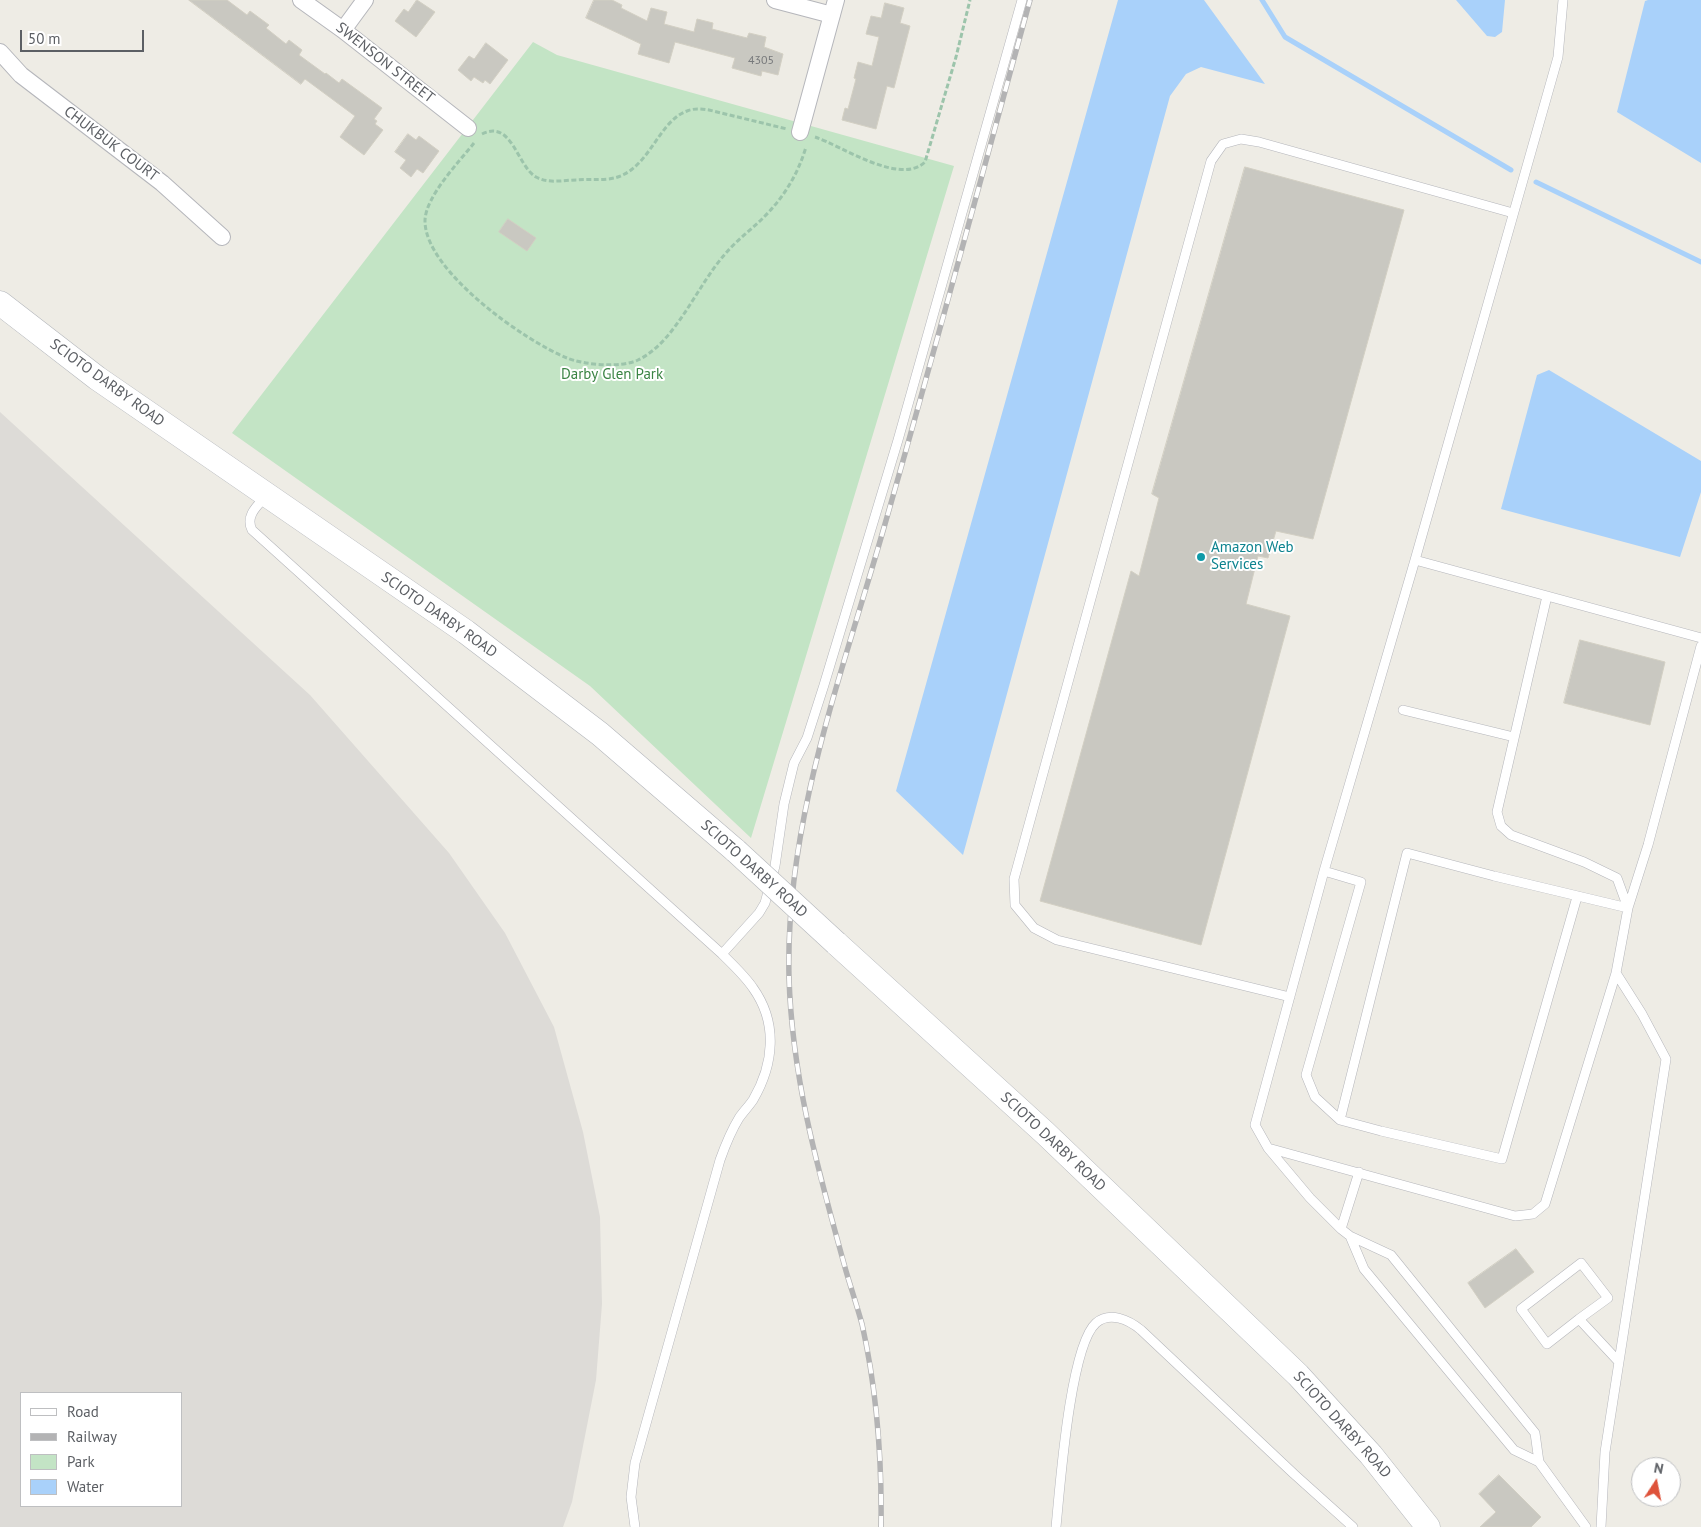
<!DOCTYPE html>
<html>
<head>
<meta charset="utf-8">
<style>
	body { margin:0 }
	#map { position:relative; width:1701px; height:1527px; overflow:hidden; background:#eeece5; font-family:"PT Sans",sans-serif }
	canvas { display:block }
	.legend { position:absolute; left:20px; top:1392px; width:162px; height:115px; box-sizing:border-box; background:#fff; border:1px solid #bebfc1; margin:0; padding:6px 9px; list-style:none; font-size:15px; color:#5c5f64 }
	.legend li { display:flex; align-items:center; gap:10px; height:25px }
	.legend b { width:25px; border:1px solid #bebfc1 }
	.north { position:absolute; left:1631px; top:1457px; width:50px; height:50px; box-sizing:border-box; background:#fff; border:1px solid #bebfc1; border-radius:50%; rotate:11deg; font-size:14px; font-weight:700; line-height:20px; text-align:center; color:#5c5f64 }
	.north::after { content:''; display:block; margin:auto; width:18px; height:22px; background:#de523a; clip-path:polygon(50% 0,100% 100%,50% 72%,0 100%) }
	.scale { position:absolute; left:20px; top:30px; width:124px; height:22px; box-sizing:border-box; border:2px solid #5c5f64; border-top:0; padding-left:6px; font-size:15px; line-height:18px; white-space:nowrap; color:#5c5f64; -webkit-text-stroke:4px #fff; paint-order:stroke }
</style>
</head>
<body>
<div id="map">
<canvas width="1701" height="1527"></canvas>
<ul class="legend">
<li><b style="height:6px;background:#fff"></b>Road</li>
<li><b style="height:6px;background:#b3b3b4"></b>Railway</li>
<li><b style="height:14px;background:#c3e4c5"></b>Park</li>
<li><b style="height:14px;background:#a9d1fa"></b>Water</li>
</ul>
<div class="north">N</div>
<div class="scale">50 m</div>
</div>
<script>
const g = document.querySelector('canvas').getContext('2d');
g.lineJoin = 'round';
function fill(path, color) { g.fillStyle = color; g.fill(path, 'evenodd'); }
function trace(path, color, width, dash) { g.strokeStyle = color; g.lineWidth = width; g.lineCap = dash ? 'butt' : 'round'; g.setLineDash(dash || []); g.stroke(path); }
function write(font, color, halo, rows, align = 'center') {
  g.font = font + ' "PT Sans",sans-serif'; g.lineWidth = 4; g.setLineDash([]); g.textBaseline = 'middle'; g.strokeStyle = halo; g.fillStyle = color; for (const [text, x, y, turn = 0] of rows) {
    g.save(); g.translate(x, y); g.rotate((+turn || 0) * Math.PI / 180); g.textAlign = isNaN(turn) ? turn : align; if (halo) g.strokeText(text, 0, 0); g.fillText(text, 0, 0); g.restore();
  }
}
fill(new Path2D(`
	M0,412L310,695L449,853L505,933L554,1027L583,1132L600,1217L602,1304L596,1380L572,1502L563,1527H0ZM21,1393H181V1506H21Z`), '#dddbd7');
fill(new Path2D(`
	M533,42L557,55L954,166L751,838L590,686L232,433Z`), '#c3e4c5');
fill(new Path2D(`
	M1118,0H1204L1265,84L1201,67L1186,74L1170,96L963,855L896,791Z
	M1456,0H1505L1502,32L1495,37L1487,36Z
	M1648,0H1701V163L1617,112L1645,1Z
	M1549,370L1701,461V492L1680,557L1501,509L1537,375Z`), '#a9d1fa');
trace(new Path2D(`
	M1262,0L1285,37L1511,170
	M1536,182L1701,262`), '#a9d1fa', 5);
const building = new Path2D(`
	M189,0H227L247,15L250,11L269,25L266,28L286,44L289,40L302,50L299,55L325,74L326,73L339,83L342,79L382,108L374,119L377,121L375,124L383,130L364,155L340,137L355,116L305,79L301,84Z
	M417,0L435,12L416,37L395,21L404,9L408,12Z
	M594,0H612L622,5L621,8L647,21L651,8L667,12L664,24L694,32L697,19L713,23L712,29L747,38L749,33L766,37L764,47L783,54L778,75L762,71L761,76L732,68L735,58L675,42L669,63L638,54L641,44L586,18Z
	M885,3L904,8L900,23L910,26L894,88L887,86L876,129L842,120L845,108L848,109L856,79L854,78L858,62L872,66L879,37L866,34L871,16L881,18Z
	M486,43L508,60L490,84L485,80L483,83L474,77L471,81L458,70L469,56L474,59Z
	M408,134L416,140L419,136L439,151L423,173L417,169L411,177L400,168L406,160L395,152Z
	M1245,167L1404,210L1313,539L1276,531L1268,558L1258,556L1246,604L1290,616L1201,945L1040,901L1131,571L1139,576L1159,498L1152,494Z
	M508,219L536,238L527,251L499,232Z
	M1580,640L1665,662L1650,725L1564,703Z
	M1516,1249L1534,1272L1485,1308L1468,1283Z
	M1499,1475L1541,1517L1531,1527H1480L1496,1512L1479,1494Z`);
fill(building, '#c9c8c1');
trace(building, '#d2cfc3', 1);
const lane = new Path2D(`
	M266,496C257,506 245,516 252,530L722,954C733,965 745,976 753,988C778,1023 774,1064 753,1100C749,1106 743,1112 739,1118C731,1131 725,1146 720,1160L635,1463L631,1497L635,1527
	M1415,560L1701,638
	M1547,596L1497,812L1501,826L1511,835L1584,862L1617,878L1628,908
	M1403,710L1514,737
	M1324,871L1361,882L1306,1075L1315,1097L1340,1120
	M1577,897L1502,1159L1381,1131L1340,1120L1407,853L1494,876L1628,908L1616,973L1642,1014L1666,1059L1605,1452L1601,1527
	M1628,908L1648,845L1701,646
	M722,954L759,913L765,903L775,866L784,804L794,763L807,738L824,685L898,440L1022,0
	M1290,997L1057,940L1034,928L1015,905L1014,879L1211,161L1223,144L1241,139L1259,142L1513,213
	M1268,1148L1515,1216L1533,1214L1545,1204L1616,973
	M1341,1229L1359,1172
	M1350,1236L1364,1269L1514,1450L1539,1462L1586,1527
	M1579,1319L1547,1344L1521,1309L1581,1263L1608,1298L1579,1319L1619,1362
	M1539,1462L1535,1433L1391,1255L1350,1236L1341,1229L1310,1198L1268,1148L1255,1125L1324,871L1415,560L1558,57L1563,0
	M1056,1527C1060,1487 1070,1346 1096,1323C1110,1311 1129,1320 1141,1330L1294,1474L1353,1527`);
const street = new Path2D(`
	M301,0L343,30L468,128
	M775,0L832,15
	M343,30L365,0
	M0,52L21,75L162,183L222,237
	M800,132L836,0`);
const secondary = new Path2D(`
	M0,303L97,378L466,632L600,734L736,851
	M836,943L1045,1133L1298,1375L1371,1455L1428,1527`);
trace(lane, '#b5b6bb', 10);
trace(street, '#b5b6bb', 18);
trace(secondary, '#b3b6bb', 25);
trace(new Path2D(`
	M482,134C512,119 517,166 536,177C549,184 563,180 577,180C587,179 597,180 608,179C649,175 656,122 687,111C694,108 702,109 709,110L787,129
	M815,137C842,146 900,186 925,162L956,57L970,0
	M474,143C459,162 425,197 425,221C425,271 525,341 567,358C584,365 621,368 638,360C676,342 697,285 726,253C737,240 752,229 764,217C784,197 798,174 806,147`), '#9cc4ab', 3, [5, 2.5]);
trace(lane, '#fff', 9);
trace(street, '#fff', 16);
trace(secondary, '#fff', 24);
const rail = new Path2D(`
	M881,1527C882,1458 877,1391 862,1324C857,1306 851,1288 846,1271C819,1173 792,1080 789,977C785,821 843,672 885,524C935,350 982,175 1030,0`);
trace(rail, '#b3b3b4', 5.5);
trace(rail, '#fff', 4, [11]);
const secondaryBridge = new Path2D(`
	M736,851L836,943`);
trace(secondaryBridge, '#b3b6bb', 25, []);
trace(secondaryBridge, '#fff', 24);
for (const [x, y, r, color] of [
	[1201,557,5,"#0f9aa8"]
]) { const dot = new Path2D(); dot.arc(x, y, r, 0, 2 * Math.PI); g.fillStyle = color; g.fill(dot); trace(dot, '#fff', 2); }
write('12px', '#77797b', null, [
	["4305",761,61]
]);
write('15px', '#5c5f64', '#fff', [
	["SWENSON STREET",385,63,38],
	["CHUKBUK COURT",111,144,37],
	["SCIOTO DARBY ROAD",107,383,36],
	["SCIOTO DARBY ROAD",439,615,35],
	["SCIOTO DARBY ROAD",754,869,42],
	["SCIOTO DARBY ROAD",1053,1142,43],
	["SCIOTO DARBY ROAD",1342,1425,48]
]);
write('15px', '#3b8444', '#fff', [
	["Darby Glen Park",612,375]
]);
write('15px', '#0d838f', '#fff', [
	["Amazon Web",1211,548],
	["Services",1211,565]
], 'left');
</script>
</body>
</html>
